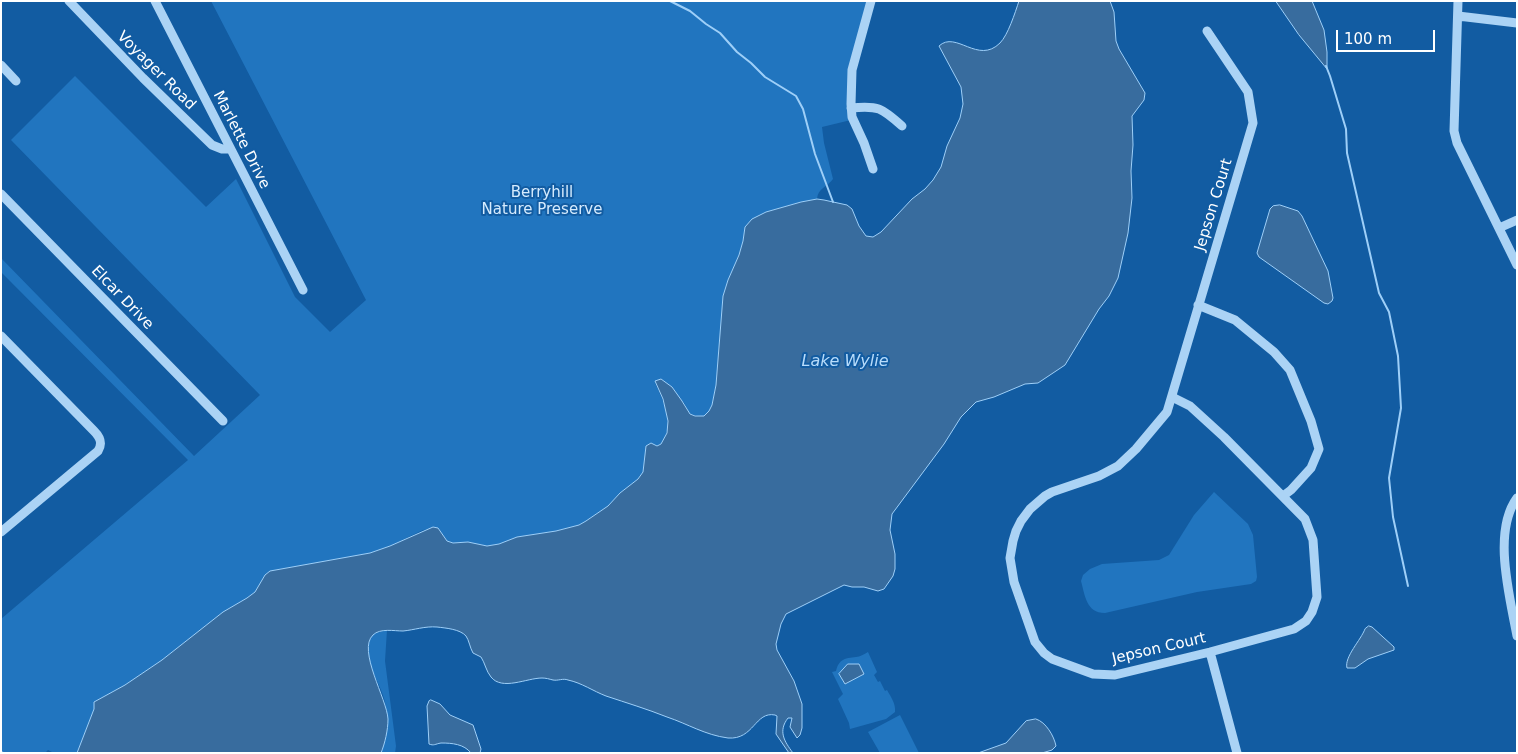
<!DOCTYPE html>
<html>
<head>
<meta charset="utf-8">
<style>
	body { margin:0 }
	#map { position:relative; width:1518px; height:754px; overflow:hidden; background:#125ca2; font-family:"DejaVu Sans",sans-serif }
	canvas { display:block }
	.frame { position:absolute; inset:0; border:2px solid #fff; pointer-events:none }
	.scale { position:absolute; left:1336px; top:30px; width:99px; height:22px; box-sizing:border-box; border:2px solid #fff; border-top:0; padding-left:6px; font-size:15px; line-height:18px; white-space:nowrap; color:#fff; -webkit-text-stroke:4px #125ca2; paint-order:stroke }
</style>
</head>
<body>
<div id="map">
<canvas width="1518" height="754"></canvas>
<div class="frame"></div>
<div class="scale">100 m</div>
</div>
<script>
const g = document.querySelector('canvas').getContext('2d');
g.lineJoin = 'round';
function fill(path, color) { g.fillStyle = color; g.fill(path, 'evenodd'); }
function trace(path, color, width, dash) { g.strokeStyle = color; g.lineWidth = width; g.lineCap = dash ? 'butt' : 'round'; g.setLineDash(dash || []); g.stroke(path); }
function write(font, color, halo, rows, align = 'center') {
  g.font = font + ' "DejaVu Sans",sans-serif'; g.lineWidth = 4; g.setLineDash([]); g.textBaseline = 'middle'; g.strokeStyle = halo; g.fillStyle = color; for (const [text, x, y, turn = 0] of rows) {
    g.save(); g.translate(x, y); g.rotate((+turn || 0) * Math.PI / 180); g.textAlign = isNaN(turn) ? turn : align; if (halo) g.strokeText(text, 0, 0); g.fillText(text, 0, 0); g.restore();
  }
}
fill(new Path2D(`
	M211,1H869L860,30L851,120L822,127L824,143L833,179C827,187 818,188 817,199L801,202L766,212L745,227L743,241L739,255L728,280L723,296L716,385L712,405L709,411L705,416C681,416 692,408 680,399C672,393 663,388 655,383C664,402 675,426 661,444L657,446L651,443L646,446L643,472L638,479L620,493L608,506L586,521L579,525L556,531L517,537L499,544L487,546L468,542L453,543L447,541L438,528L423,530L390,546L370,553L270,571L265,575L255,592L247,598L223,612L162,660L125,685L94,702V709L77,753H54L48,750L45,753H1V619L188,460L1,272V258L194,456L260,395L11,140L75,76L206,207L236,179L295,297L330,332L366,300Z
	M1214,492L1248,524L1253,535L1257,577L1256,581L1251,584L1197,592L1105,613C1086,613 1085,595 1081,581L1083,575L1090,569L1102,564L1159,560L1169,555L1194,515Z
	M387,630L385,661L396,746L395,753H381C384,744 387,711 385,702C380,680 359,657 373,634Z
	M868,652L877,672L874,675L878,682L880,681L885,691L887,690C891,697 896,704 895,712L886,719L850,729L849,723L838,699L843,694L832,672L836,671C839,659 845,658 856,657C860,657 864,654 868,652Z
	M900,715L919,753H880L868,732Z`), '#2175bf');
const water = new Path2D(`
	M1019,1H1110L1114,12L1116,41L1119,49L1145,93L1144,100L1132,116L1133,145L1131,171L1132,198L1128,233L1118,278L1109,296L1099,309L1065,365L1038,383L1025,384L994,397L976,402L961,417L944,444L892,514L890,530L895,554V569L893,576L884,589L878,591L864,587H852L844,585L786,614L781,624L776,644L777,650L794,681L802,704V728L800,735L797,738L790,727L792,718H788C778,731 784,741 793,753H789L776,734L777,716L775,715C755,711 754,740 728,738C705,735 688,724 667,717C647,709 627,703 606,696C593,691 582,683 568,680C563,678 558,681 553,680C549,679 546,678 542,678C527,678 502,691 491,677C486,671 485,663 481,657L473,653C470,648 469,640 466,636C460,629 445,628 437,627C425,626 414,630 403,631C394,631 380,628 373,635C357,650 387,699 388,719C388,730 385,743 381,753H77L94,709V702L125,685L162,660L223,612L247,598L255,592L265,575L270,571L370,553L390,546L433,527L438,528L447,541L453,543L468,542L487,546L499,544L517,537L556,531L579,525L586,521L608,506L620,493L638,479L643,472L646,446L651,443L657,446L661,444L667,433L668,421L663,399L655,381L661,379L672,387L682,401L690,414L695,416H704L709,411L712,405L716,385L723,296L728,280L739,255L743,241L745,227L752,219L766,212L801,202L817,199L824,200L847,205L852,209L859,226L866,236L873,237L881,232L912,199L925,189L933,180L941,167L947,146L960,118L963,104L961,87L939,46C956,30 978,65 1000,43C1008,35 1015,13 1019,1Z
	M1276,1H1312L1324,30L1327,52V69L1299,35Z
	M1280,205L1298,211L1302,216L1328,271L1333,298L1332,301L1328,304L1324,303L1259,257L1257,253L1270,209L1273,206Z
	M1369,626L1372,627L1394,647V650L1368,659L1355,668H1347C1344,657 1361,640 1365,629Z
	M848,664H859L864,674L845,684L839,674Z
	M431,700L440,704L450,715L473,725L481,749L480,753H471C464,744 452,743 441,743C435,744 434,746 429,744L427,706L429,701Z
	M1036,719C1046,722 1054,736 1056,746L1052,750L1042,753H978L1006,743L1026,721Z`);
fill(water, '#386c9e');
trace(water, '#9ecff8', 1);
trace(new Path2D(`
	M670,1L690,11L706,24L720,33L737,52L751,63L765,77L796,96L803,109L815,154L833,202
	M1326,66L1330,76L1346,129L1347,153L1379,293L1389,312L1398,356L1401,408L1389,478L1393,517L1408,586
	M1,752L3,753`), '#9ecff8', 2);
trace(new Path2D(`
	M69,1L143,78L212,145L222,149H230
	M155,1L303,290
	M871,1L852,70L851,104L852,117L864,143L873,169
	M1458,1L1454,131L1457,143L1517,265
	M1458,16L1517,23
	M1,65L16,81
	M851,108C878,105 882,108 902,126
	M1,194L223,421
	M1499,228L1517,220
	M1198,305L1235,320L1274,352L1290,370L1311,421L1319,449L1311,468L1291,490L1283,496
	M1,336L94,431C100,437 103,443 98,451L1,532
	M1172,397L1190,406L1224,437L1305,519L1313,540L1317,597L1312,612L1306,621L1294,629L1210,652L1115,675L1093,674L1052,659L1044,653L1035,642L1014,582L1010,558L1013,541L1016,531L1021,521L1030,509L1045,496L1052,492L1099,476L1118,466L1136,449L1167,412L1253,123L1248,92L1207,31
	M1517,498C1492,532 1510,597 1517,636
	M1210,652L1237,753`), '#abd3f5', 9);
write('15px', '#fff', '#125ca2', [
	["Voyager Road",156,71,45],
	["Marlette Drive",241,140,63],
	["Jepson Court",1214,205,-73],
	["Elcar Drive",122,298,46],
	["Jepson Court",1159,649,-13]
]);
write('15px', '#d5ebfe', '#125ca2', [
	["Berryhill",542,193],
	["Nature Preserve",542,210]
]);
write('italic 16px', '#b8dcfb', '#125ca2', [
	["Lake Wylie",845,362]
]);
</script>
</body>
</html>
